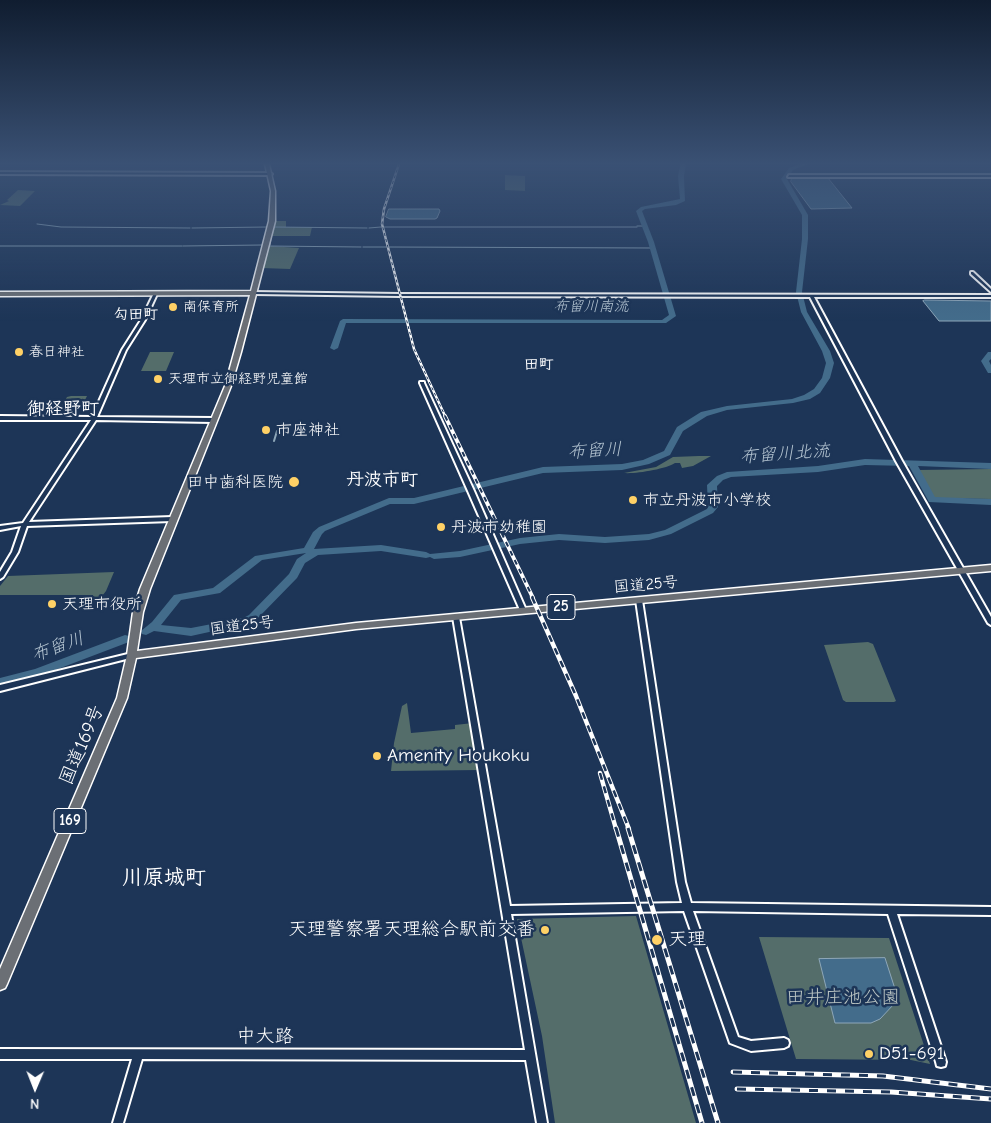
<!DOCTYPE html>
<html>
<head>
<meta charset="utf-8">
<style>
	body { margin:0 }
	#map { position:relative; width:991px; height:1123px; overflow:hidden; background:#1d3557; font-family:"Comic Neue",sans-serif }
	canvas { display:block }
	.north { position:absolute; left:10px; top:1063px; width:50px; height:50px; -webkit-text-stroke:4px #1d3557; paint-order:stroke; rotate:181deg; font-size:14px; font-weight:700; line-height:20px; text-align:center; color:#fff }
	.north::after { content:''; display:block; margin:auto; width:18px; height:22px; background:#fff; clip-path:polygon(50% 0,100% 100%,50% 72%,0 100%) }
</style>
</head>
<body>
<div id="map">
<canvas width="991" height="1123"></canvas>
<div class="north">N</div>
</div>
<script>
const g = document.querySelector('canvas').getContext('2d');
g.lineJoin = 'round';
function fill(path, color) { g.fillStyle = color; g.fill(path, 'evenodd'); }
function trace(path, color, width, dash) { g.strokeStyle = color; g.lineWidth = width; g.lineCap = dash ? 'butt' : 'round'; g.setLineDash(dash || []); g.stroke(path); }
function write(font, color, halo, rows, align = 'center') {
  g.font = font + ' "Comic Neue","Klee One",sans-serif'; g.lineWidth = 5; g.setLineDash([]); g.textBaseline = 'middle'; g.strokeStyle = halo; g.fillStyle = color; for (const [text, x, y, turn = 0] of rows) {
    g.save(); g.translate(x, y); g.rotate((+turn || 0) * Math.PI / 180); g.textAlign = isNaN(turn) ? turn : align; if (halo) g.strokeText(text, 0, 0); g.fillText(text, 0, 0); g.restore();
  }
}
fill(new Path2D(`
	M505,175L525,176V191L505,190Z
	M18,190L35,191L20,206L0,205L9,201L7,200Z
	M275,221H286V227H312L310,236H272Z
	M269,246L299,248L290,269L262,268Z
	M150,352H174L166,371H141Z
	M71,396H87L85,400L87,401L85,404H78L74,410L59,411L67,397Z
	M699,456H711L693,466L682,468L680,463H675C666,469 636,474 624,473L656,467L673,457Z
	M991,469V499L934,498L918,470Z
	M114,572L106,591L99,600H92L93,595H0V586L8,576Z
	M868,642L873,644L896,701L894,702H846L843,700L824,645Z
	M407,703L411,733L455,729V725L473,723L480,770L391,771L394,743L402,706Z
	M636,916L696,1123H555L542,1036L517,919Z
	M759,937L889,938L930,1064L911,1060L796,1059Z`), '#546d6a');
const water = new Path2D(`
	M792,178H828L852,208L811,209L791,182Z
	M389,209H439L440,211L437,218L435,219H390L386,217Z
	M925,300L991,301V321H939L923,301Z
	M885,958L896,992L894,1004L880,1019L871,1023H835L819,959Z`);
fill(water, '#436c8b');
trace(water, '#8ea7b9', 1);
trace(new Path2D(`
	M37,224L61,227L190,228
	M637,226H644
	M273,227L367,228
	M382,227H637
	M192,228L268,227
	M369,228L381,227
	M270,245L273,227
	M0,246H182
	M183,246L263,245
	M267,246L361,247
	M363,247H386
	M387,247L653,248`), '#8ea7b9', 1);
trace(new Path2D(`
	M274,441L277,431`), '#8ea7b9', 2);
fill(new Path2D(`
	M680,164H686L684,176L685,201L676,205L645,209L642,211L654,242L676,316L666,323H346L338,348L334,350L330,348L340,321L343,319L662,320L669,315L648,242L636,211L641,207L680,199L678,176Z
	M800,164H808L793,170L787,179L808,215V239L802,292L807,312L830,351L834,363L830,378L820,393L810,399L793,403L727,410L707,416L683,431L670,455L649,464L622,470L543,473L414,504H390L325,531L322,534L314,549L381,545L426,552L430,554L460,551L520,538L559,534L605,537L649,534L665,530L707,509L708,507L707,485L717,476L727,472L818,466L865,459L991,463V469L918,466L935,497L991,499V505L929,502L909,466L865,465L818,472L731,477L723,480L717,486L718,507L713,513L671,534L649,540L605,543L559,540L520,544L460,557L434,559L430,557L426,558L381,551L318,555L305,563L297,578L257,619L250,623L191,636L154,631L146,635L142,634L141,631L152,622L174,595L213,588L255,556L304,548L313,532L319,527L389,498H414L543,467L622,464L643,460L664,451L677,427L701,412L727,406L792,399L804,395L814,389L822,378L826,363L822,351L801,312L796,292L802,239V215L781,179L789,168ZM306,553L297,559L289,574L249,615L243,618L191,628L161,625L181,600L220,593L262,560Z
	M988,352H991V359L989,361L991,365V373H988L981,361Z
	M125,635L129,636L130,639L129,642L42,675L0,686V678L35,669Z`), '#436c8b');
const tertiary = new Path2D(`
	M0,172L270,173L272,174L270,175L0,174Z
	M789,175H991V177H788Z
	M971,272H973L991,289V292L971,274Z
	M253,292L400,294L991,295V297H814L902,461L991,617V625L988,623L896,461L810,297L400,296L254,294L252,293Z
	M154,293L157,294L145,320L126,350L97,417L213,418L216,420L213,422L96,420L29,522L172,517L175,519L172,521L27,526L18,552L3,577L0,579V572L12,552L21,526L0,530V526L23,523L91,420H0V416L92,417L122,350L141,320Z
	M420,382H424V383L474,491L526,610L525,611L523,612L520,610L468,491L420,383Z
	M639,598L642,600L685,882L691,903L991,907V915L897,914L946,1062L945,1066L941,1067L937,1066L936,1062L888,914L693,911L738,1037L751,1041L784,1038L788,1040L789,1043L788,1046L784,1048L751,1051L730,1043L684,911L511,914L547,1123H537L526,1060L142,1059L123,1123H113L132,1059H0V1049L525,1050L453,617L456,615L459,617L510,906L682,903L677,882L636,600Z
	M132,653H134L135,655L134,657L0,691V685Z`);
const trunk = new Path2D(`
	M265,164H269L275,191V221L241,352L231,386L150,589L143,612L137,651L356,623L991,565V571L356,629L136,658L127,698L7,984L5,988L0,990V969L117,698L127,655L133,612L140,589L225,386L250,295L0,296V292L251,291L269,221L271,191Z`);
trace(tertiary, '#fff', 4);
trace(trunk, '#fff', 3);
fill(tertiary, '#1d3557');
fill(trunk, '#6b6f75');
const railFar3 = new Path2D(`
	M399,164L384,209L382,224L414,349L446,418`);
const railFar2 = new Path2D(`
	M445,416L533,598`);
const railFar1 = new Path2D(`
	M532,597L576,696L629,829
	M600,773L616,829`);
const rail = new Path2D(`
	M616,828L702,1123
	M628,828L718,1123
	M733,1072L883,1076L991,1089
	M737,1089L891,1092L991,1099`);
trace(railFar3, '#fff', 2.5);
trace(railFar2, '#fff', 4);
trace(railFar1, '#fff', 4.5);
trace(rail, '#fff', 5);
trace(railFar3, '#1d3557', 1, [3]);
trace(railFar2, '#1d3557', 2, [5]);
trace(railFar1, '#1d3557', 2.5, [7]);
trace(rail, '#1d3557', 3, [9]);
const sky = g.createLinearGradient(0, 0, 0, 321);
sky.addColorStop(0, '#101d30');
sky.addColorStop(0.51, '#3a5174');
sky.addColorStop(1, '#3a517400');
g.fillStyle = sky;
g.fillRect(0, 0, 991, 321);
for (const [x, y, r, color] of [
	[173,307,5,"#ffd166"],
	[19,352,5,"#ffd166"],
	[158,379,5,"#ffd166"],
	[266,430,5,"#ffd166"],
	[294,482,6,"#ffd166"],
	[633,500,5,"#ffd166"],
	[441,527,5,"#ffd166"],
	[52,604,5,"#ffd166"],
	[377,756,5,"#ffd166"],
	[545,930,5,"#ffd166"],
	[657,940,6,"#ffd166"],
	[869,1054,5,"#ffd166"]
]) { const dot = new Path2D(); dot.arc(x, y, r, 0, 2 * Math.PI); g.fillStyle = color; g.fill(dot); trace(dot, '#1d3557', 2); }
write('14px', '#fff', '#1d3557', [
	["南保育所",183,307],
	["春日神社",29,352],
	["天理市立御経野児童館",168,379]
], 'left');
write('italic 15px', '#b4c4d1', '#1d3557', [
	["布留川南流",591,307]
]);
write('bold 15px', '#fff', '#1d3557', [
	["勾田町",136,315],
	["田町",539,365]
]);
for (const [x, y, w] of [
	[561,607,28],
	[70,821,32]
]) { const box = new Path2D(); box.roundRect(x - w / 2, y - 12.5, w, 25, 4); g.fillStyle = '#1d3557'; g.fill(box); trace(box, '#fff', 1); }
write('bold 15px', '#fff', null, [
	["25",561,607],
	["169",70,821]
]);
write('16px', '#fff', '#1d3557', [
	["市座神社",276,430],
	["田中歯科医院",283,482,"right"],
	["市立丹波市小学校",643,500],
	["丹波市幼稚園",451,527],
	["天理市役所",62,604]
], 'left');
write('16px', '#fff', '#1d3557', [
	["国道25号",646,585,-5],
	["国道25号",242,626,-7]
]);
write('bold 18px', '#fff', '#1d3557', [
	["御経野町",63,409],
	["丹波市町",382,480]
]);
write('italic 18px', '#b4c4d1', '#1d3557', [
	["布留川",595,451,-3],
	["布留川北流",785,454,-4],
	["布留川",58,647,-20]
]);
write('19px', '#fff', '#1d3557', [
	["国道169号",82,745,-67],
	["中大路",265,1037]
]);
write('19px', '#fff', '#1d3557', [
	["Amenity Houkoku",387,756],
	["天理警察署天理総合駅前交番",535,930,"right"],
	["天理",668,940],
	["D51-691",879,1054]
], 'left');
write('19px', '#bbc5c3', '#1d3557', [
	["田井庄池公園",843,998]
]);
write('bold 21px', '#fff', '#1d3557', [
	["川原城町",164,878]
]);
</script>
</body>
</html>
